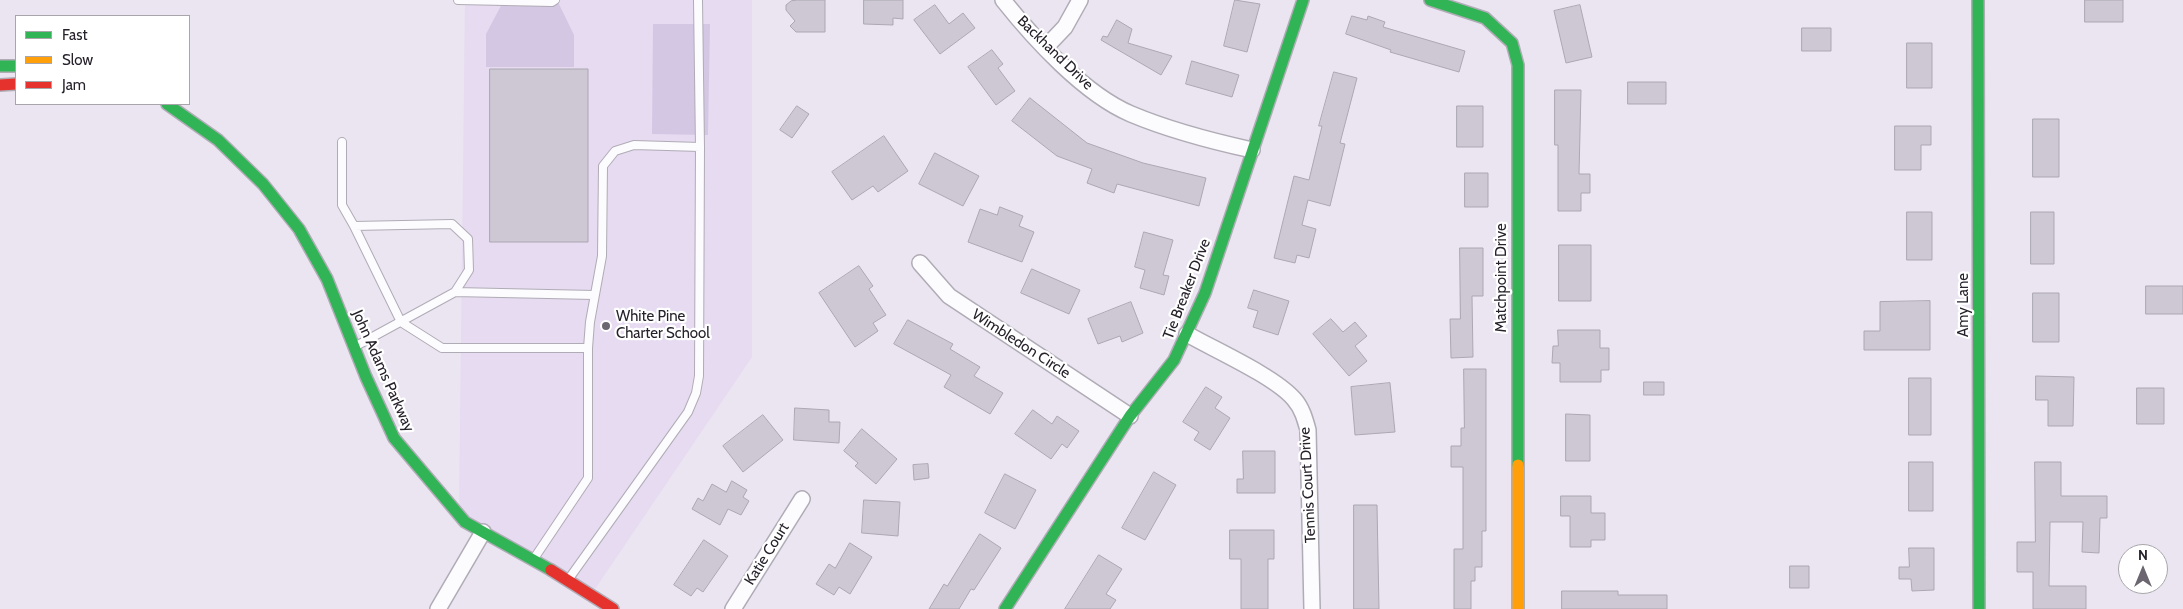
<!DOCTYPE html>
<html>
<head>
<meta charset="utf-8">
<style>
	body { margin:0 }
	#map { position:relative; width:2183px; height:609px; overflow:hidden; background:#ebe5f2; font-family:Cabin,sans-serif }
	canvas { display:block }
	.legend { position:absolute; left:15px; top:15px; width:175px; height:90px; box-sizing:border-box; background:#fff; border:1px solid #a8a6aa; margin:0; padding:6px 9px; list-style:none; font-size:15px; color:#26212a }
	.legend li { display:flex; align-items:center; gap:10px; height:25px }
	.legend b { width:25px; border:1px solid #a8a6aa }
	.north { position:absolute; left:2118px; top:544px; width:50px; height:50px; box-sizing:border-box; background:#fff; border:1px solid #a8a6aa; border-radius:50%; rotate:0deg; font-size:14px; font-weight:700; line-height:20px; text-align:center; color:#26212a }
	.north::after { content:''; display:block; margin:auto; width:18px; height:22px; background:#6b6670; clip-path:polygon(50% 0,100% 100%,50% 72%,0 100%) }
</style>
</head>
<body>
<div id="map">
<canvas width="2183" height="609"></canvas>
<ul class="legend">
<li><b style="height:6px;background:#30b455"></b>Fast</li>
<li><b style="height:6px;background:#ff9f0a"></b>Slow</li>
<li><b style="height:6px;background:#e5322d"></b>Jam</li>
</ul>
<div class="north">N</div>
</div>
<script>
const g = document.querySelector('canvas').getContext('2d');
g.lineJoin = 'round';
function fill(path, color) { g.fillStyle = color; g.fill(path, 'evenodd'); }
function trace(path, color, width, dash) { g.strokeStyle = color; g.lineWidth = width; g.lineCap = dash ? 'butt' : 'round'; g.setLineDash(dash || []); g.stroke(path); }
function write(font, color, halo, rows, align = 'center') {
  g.font = font + ' Cabin,sans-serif'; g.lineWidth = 4.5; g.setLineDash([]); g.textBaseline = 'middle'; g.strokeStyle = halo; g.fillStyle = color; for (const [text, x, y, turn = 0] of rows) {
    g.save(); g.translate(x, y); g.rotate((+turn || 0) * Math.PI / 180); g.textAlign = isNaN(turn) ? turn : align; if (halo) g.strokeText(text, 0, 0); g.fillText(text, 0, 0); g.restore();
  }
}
fill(new Path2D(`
	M465,0H752V357L591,595L459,512Z`), '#e6dbf1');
fill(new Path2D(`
	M504,0H557L574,35V67H486V34Z
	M653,24H710L708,135L652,134Z`), '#d4c7e3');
const building = new Path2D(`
	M798,0H825V32H796L790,26L795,21L786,10V5L791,1Z
	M864,0H903V19L893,18V25L864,24Z
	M1235,0L1260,4L1247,52L1224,46Z
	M2085,0H2123V22H2085Z
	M935,5L949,24L963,13L975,28L940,54L914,20Z
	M1580,5L1592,57L1566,63L1554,11Z
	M1352,16L1367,20L1368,16L1385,22L1383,27L1465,51L1459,72L1390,52L1391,50L1346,34Z
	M1117,20L1132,29L1128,43L1172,56L1161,75L1101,40L1103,36L1107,37Z
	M1802,28H1831V51H1802Z
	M1907,43H1932V88H1907Z
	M992,50L1003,64L998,68L1015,91L996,105L968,67Z
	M1192,61L1239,75L1232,97L1186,84Z
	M490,69H588V242H490Z
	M1334,72L1357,78L1340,143L1345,144L1330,206L1308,200L1302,225L1316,229L1309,258L1297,255L1295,263L1274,258L1294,176L1309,180L1322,126H1319Z
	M1628,82H1666V104H1628Z
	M1555,90H1581L1579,174H1590V193H1581V211H1558V145H1555Z
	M1030,98L1087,143L1143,163L1206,178L1199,206L1117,184L1114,193L1087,183L1092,169L1057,156L1012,121Z
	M797,106L809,114L792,138L780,130Z
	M1457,106H1483V147H1457Z
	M2033,119H2059V177H2033Z
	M1895,126H1931V145H1921V170H1895Z
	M884,136L908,171L878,192L873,186L852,200L832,172Z
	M935,153L979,176L963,206L919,184Z
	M1465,173H1488V207H1465Z
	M1000,207L1023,216L1019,226L1034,232L1022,262L968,242L980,209L997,215Z
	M1907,212H1932V260H1907Z
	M2031,212H2054V264H2031Z
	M1144,232L1173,240L1163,275L1169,276L1164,295L1140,288L1145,270L1135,267Z
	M1559,245H1591V301H1559Z
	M1460,248H1483V296H1472L1473,357L1451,358L1450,319H1460Z
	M859,266L873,286L869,289L886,315L873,323L878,331L855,347L819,293Z
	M1032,269L1080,290L1069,314L1021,293Z
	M2146,286H2183V314H2146Z
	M1254,290L1289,301L1278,335L1253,327L1258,311L1248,308Z
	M2033,293H2059V342H2033Z
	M1930,301V350H1864V331H1880V302Z
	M1131,302L1143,333L1122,342L1120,336L1098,344L1088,319Z
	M1331,319L1343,332L1355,322L1367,336L1355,346L1367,361L1349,376L1313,334Z
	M908,320L953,344L950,349L980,367L974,376L1003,393L990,414L944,387L951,375L894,344Z
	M1558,330H1600V348H1609V370H1601V382H1560V363H1552L1553,346H1558Z
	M1464,369H1486V531H1482V567H1475V581H1471V609H1454V549H1463V467H1451V446H1461V428H1464Z
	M2036,376L2074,377L2073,426H2048V400H2036Z
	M1909,378H1931V435H1909Z
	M1644,382H1664V395H1644Z
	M1390,383L1395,432L1355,435L1351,387Z
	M1206,387L1222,397L1215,408L1230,418L1210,450L1194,440L1199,432L1183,422Z
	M2137,388H2164V424H2137Z
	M795,408L829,410V422H840L839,443L794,440Z
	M1033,410L1052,424L1057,416L1079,431L1067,448L1062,444L1051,459L1015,434Z
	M1566,414L1590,415V461H1566Z
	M763,415L783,440L743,472L723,446Z
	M862,429L897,459L876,484L855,466L858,463L844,451Z
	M1243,451H1275V493H1237V479H1243Z
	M1909,462H1933V511H1909Z
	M2035,462H2061V496H2107V518H2100L2099,553L2082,552L2083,522H2050L2049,586H2086V609H2033V572H2017V542H2035Z
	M928,464L929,478L914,480L913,465Z
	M1154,472L1176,485L1145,540L1122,528Z
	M1005,474L1036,490L1015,529L985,513Z
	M732,481L747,490L743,497L749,501L741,515L728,509L720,525L692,509L698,498L703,501L712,484L726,492Z
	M1561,496H1591V513H1605V540H1591V547H1570V516H1561Z
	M864,500L900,502L898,536L862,533Z
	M1354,505H1377L1379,609H1354Z
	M1230,530H1274V559H1268V609H1241V559H1230Z
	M980,534L1001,548L974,590L971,589L959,609H929L944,584L947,586Z
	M704,540L728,556L703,592L697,588L691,596L674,585Z
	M850,543L872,557L850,594L839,587L834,595L816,584L829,564L835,568Z
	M1909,548H1934V590L1912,591L1911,579H1899V567H1909Z
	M1099,555L1122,569L1106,594L1116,600L1110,609H1065Z
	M1790,566H1809V588H1790Z
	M1562,591H1618V595H1667V609H1562Z`);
fill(building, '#cdc8d3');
trace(building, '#aca7b2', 1);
const lane = new Path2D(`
	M458,0L552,2L555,0
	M698,0L700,147
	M342,142V205L354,226
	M455,292L469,270L468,239L452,224L354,226L401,322L442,348H588
	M356,346L455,292L594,295
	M535,557L588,478V348L590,322L602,256L603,166L615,151L634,145L700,147L699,376L696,393L688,412L568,580`);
const street = new Path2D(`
	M1003,0C1034,39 1084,94 1131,114C1169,130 1211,141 1252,150
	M1046,47L1065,27L1080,0
	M920,263L949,296L1130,416
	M1187,334C1215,350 1274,376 1294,399C1302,408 1305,419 1308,430L1312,609
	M438,609L483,532
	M733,609L802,499`);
const fast = new Path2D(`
	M1430,0L1485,18L1512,43L1518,65V465
	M1978,0L1979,609
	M0,66H16
	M167,104L218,140L263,184L299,229L327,279L366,377L394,438L465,522L551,570
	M1005,609L1130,416L1174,360L1205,293L1303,0`);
const slow = new Path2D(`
	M1518,465V609`);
const jam = new Path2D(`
	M0,85L16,84
	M551,570L613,609`);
trace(lane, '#b0acb6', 10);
trace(street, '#b0acb6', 18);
trace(fast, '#b0acb6', 14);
trace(slow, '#b0acb6', 14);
trace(jam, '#b0acb6', 14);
trace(lane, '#fcfbfd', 8);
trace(street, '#fcfbfd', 15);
trace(fast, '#30b455', 11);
trace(slow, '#ff9f0a', 11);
trace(jam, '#e5322d', 11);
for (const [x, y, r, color] of [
	[606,326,5,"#6b6670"]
]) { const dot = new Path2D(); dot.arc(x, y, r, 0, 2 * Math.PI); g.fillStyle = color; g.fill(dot); trace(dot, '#fff', 2); }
write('15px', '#26212a', '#fff', [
	["Backhand Drive",1055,53,44],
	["Matchpoint Drive",1502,278,-90],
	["Tie Breaker Drive",1187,289,-69],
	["Amy Lane",1964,305,-90],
	["Wimbledon Circle",1021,344,33],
	["John Adams Parkway",383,371,66],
	["Tennis Court Drive",1308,485,-93],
	["Katie Court",767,554,-58]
]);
write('15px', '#26212a', '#fff', [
	["White Pine",616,317],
	["Charter School",616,334]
], 'left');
</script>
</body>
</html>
